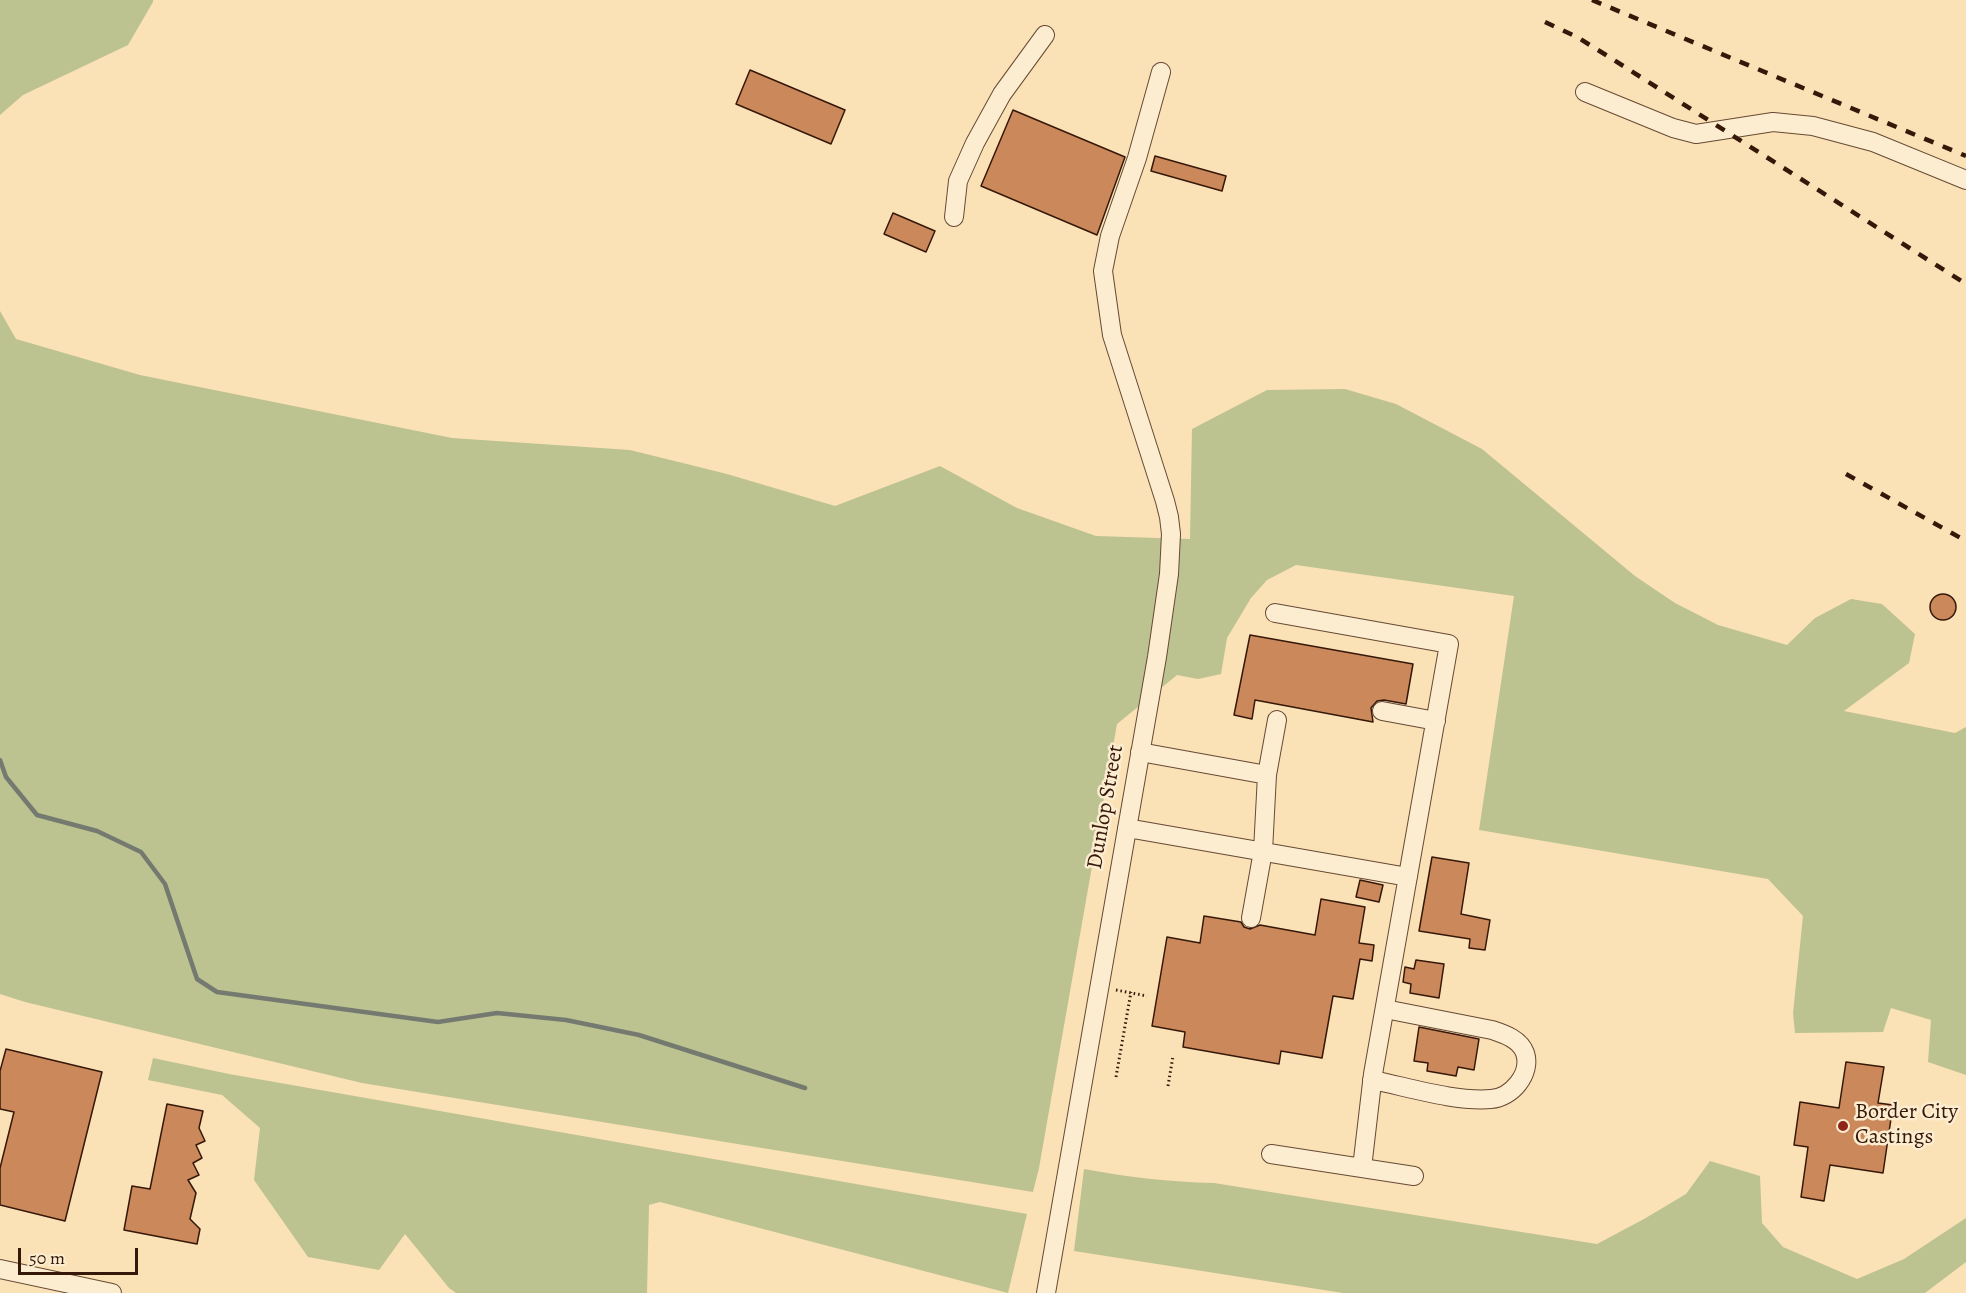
<!DOCTYPE html>
<html>
<head>
<meta charset="utf-8">
<style>
	body { margin:0 }
	#map { position:relative; width:1966px; height:1293px; overflow:hidden; background:#fbe1b6; font-family:Alegreya,serif }
	canvas { display:block }
	.scale { position:absolute; left:18px; top:1248px; width:120px; height:27px; box-sizing:border-box; border:3px solid #351809; border-top:0; padding-left:8px; font-size:18px; line-height:21px; white-space:nowrap; color:#351809; -webkit-text-stroke:4px #fcecd0; paint-order:stroke }
</style>
</head>
<body>
<div id="map">
<canvas width="1966" height="1293"></canvas>
<div class="scale">50 m</div>
</div>
<script>
const g = document.querySelector('canvas').getContext('2d');
g.lineJoin = 'round';
function fill(path, color) { g.fillStyle = color; g.fill(path, 'evenodd'); }
function trace(path, color, width, dash) { g.strokeStyle = color; g.lineWidth = width; g.lineCap = dash ? 'butt' : 'round'; g.setLineDash(dash || []); g.stroke(path); }
function write(font, color, halo, rows, align = 'center') {
  g.font = font + ' Alegreya,serif'; g.lineWidth = 5; g.setLineDash([]); g.textBaseline = 'middle'; g.strokeStyle = halo; g.fillStyle = color; for (const [text, x, y, turn = 0] of rows) {
    g.save(); g.translate(x, y); g.rotate((+turn || 0) * Math.PI / 180); g.textAlign = isNaN(turn) ? turn : align; if (halo) g.strokeText(text, 0, 0); g.fillText(text, 0, 0); g.restore();
  }
}
fill(new Path2D(`
	M0,0H153V2L128,45L23,95L0,115Z
	M0,311L16,339L140,375L452,438L630,450L727,474L835,506L940,466L1017,508L1096,536L1190,539L1192,429L1267,390L1345,389L1396,404L1482,449L1635,576L1675,603L1718,625L1787,645L1815,618L1851,599L1882,604L1915,634L1909,663L1844,711L1955,733L1966,727V1075L1928,1062L1931,1020L1891,1008L1883,1032L1795,1033L1793,1013L1803,916L1768,879L1479,830L1514,596L1296,565L1267,580L1251,598L1227,638L1221,674L1198,679L1177,675L1117,724L1039,1168L1033,1192L362,1083L25,1002L0,994Z
	M153,1058L229,1074L1027,1214L1008,1293L660,1202L649,1205L647,1293H456L449,1288L405,1234L379,1270L308,1257L254,1180L260,1128L222,1095L148,1080Z
	M1710,1161L1760,1176L1762,1223L1783,1247L1857,1279L1904,1259L1966,1218V1262L1925,1293H1343L1074,1251L1084,1169C1127,1177 1170,1182 1214,1183L1597,1244L1644,1219L1686,1194Z`), '#bcc390');
trace(new Path2D(`
	M0,760L6,777L37,815L97,831L141,852L165,884L197,979L217,992L438,1022L497,1013L566,1020L639,1035L805,1088`), '#757a70', 4.5);
const building = new Path2D(`
	M750,70L845,110L831,144L736,104Z
	M1013,110L1125,157L1097,235L981,186Z
	M1155,156L1226,176L1222,191L1151,171Z
	M893,213L935,231L926,252L884,234Z
	M1930 607a13 13 0 1 1 26 0a13 13 0 1 1-26 0Z
	M1250,635L1413,664L1406,704L1384,700L1377,701L1371,708L1373,722L1255,700L1252,719L1234,715Z
	M1432,857L1469,863L1461,914L1490,920L1485,950L1469,948L1470,939L1419,931Z
	M1360,880L1383,885L1379,902L1356,897Z
	M1321,899L1365,907L1359,943L1374,945L1372,961L1360,959L1353,999L1333,996L1322,1058L1281,1051L1279,1064L1183,1047L1185,1032L1152,1026L1167,937L1200,943L1204,916L1241,922L1244,927L1250,929L1260,925L1315,935Z
	M1416,960L1444,964L1439,998L1410,993L1411,984L1403,982L1405,967L1414,969Z
	M1419,1027L1479,1039L1474,1070L1458,1067L1456,1076L1427,1071L1428,1063L1414,1061Z
	M6,1049L102,1072L65,1221L0,1205V1168L14,1112L0,1109V1071Z
	M1846,1062L1884,1067L1878,1103L1893,1105L1883,1173L1830,1165L1824,1201L1801,1197L1808,1147L1794,1145L1800,1102L1839,1108Z
	M167,1104L203,1111L199,1128L205,1141L196,1145L202,1158L193,1163L199,1175L188,1180L196,1193L190,1219L200,1229L197,1244L124,1230L132,1186L150,1189Z`);
fill(building, '#cb885a');
trace(building, '#351809', 1.5);
const minor = new Path2D(`
	M1585,92L1673,128L1696,134L1773,122L1813,126L1873,142L1966,180
	M954,217L958,181L975,143L1002,94L1045,35
	M1382,711L1436,721
	M1140,752L1267,775
	M1127,828L1408,877
	M1251,918L1263,851L1267,775L1277,720
	M1372,1080C1408,1087 1455,1102 1491,1099C1511,1098 1532,1074 1525,1053C1520,1039 1504,1034 1492,1030L1385,1009
	M1271,1154L1362,1168L1373,1074L1449,644L1275,613
	M1362,1168L1414,1176
	M0,1269L112,1293
	M1046,1293L1157,657L1169,574L1171,534L1169,517L1165,501L1112,335L1103,271L1110,236L1137,158L1161,72`);
trace(minor, '#664a34', 20);
trace(new Path2D(`
	M1116,990L1147,996
	M1116,1077L1131,992
	M1168,1086L1173,1056`), '#351809', 3, [1.5, 3]);
trace(minor, '#fcecd0', 18);
trace(new Path2D(`
	M1592,0L1966,156
	M1545,22L1577,37L1606,55L1966,284
	M1846,474L1966,541`), '#351809', 4.5, [10, 10]);
for (const [x, y, r, color] of [
	[1843,1126,6,"#8f2418"]
]) { const dot = new Path2D(); dot.arc(x, y, r, 0, 2 * Math.PI); g.fillStyle = color; g.fill(dot); trace(dot, '#fcecd0', 2); }
write('22px', '#351809', '#fcecd0', [
	["Dunlop Street",1106,807,-80]
]);
write('22px', '#351809', '#fcecd0', [
	["Border City",1855,1113],
	["Castings",1855,1138]
], 'left');
</script>
</body>
</html>
